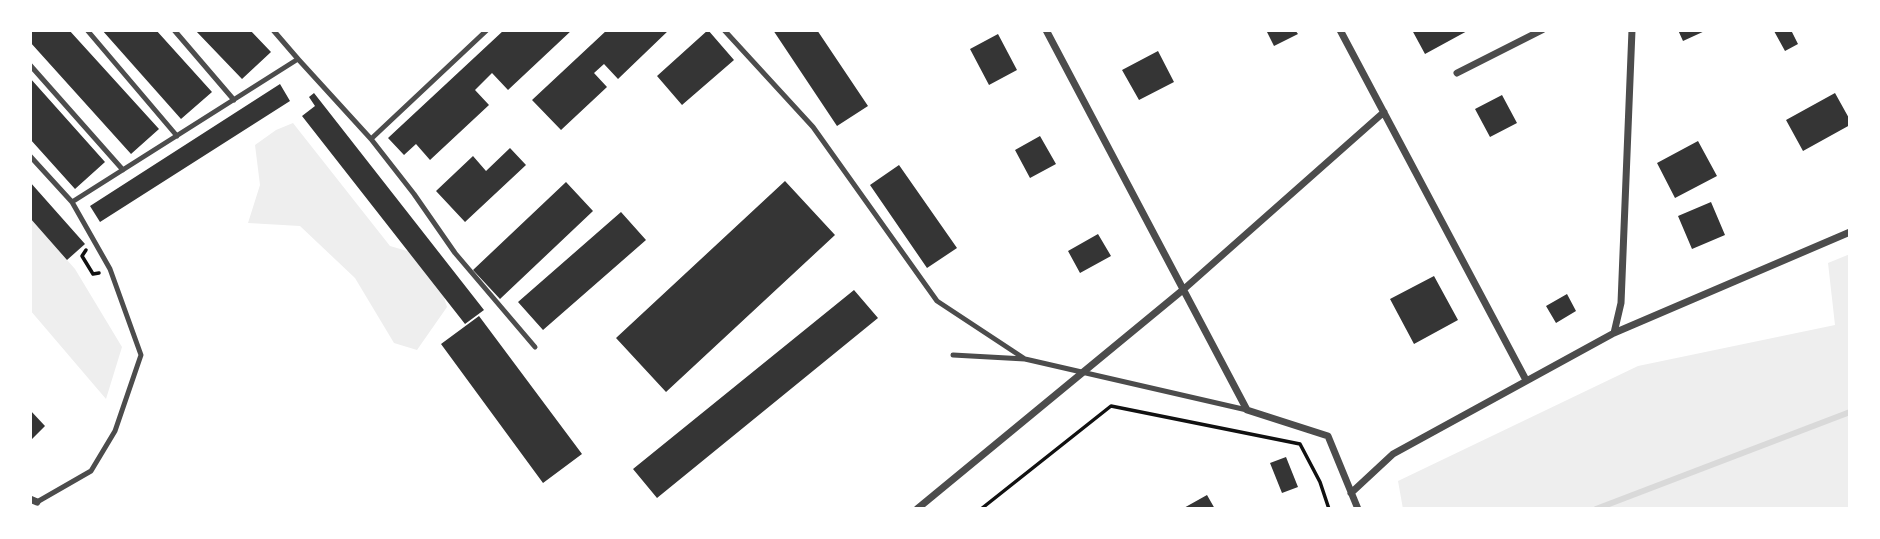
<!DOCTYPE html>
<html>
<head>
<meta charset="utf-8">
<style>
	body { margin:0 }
	#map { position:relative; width:1880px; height:539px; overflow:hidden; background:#fff; font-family:"Sofia Sans Condensed",sans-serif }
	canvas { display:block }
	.frame { position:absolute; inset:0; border:32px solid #fff; pointer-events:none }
</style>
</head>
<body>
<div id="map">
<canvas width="1880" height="539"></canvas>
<div class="frame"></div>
</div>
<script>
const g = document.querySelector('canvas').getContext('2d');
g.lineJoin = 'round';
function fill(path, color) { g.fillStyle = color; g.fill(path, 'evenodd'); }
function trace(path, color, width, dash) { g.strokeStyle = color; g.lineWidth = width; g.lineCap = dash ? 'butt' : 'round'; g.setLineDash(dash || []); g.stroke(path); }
fill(new Path2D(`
	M293,123L390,246L431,258L447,307L417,350L394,343L355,278L300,226L248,223L260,185L255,145L276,130Z
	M30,218L75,269L122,347L106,399L30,310Z
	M1850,254V509H1403L1398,481L1638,366L1835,325L1828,263Z`), '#eee');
trace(new Path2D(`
	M1596,509L1850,412`), '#d9d9d9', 6);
fill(new Path2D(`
	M30,30H69L159,129L131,154L30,42Z
	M102,30H156L212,92L181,119Z
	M195,30H250L271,52L242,79Z
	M504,30H572L508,90L492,73L475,90L489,105L430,160L416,144L404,155L388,138Z
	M607,30H669L618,79L604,64L594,73L607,87L561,130L532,100Z
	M708,30L734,60L682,105L657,76Z
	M773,30H817L868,106L837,126Z
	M1266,30H1295L1298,34L1274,46Z
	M1412,30H1469L1425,54Z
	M1678,30H1707L1683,41Z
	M1776,30H1791L1798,44L1785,51L1774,31Z
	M998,34L1017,70L989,85L970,49Z
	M1158,51L1174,82L1139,100L1122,70Z
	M30,78L105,162L75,189L30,139Z
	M280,84L290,101L100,222L90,206Z
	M314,93L484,310L465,324L302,116L315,106L309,97Z
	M1835,93L1850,120V125L1803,151L1786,120Z
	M1502,95L1517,123L1490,137L1475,109Z
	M1040,136L1056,164L1030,178L1015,150Z
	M1698,141L1717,176L1675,198L1657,163Z
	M510,148L526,165L465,222L436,191L473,156L486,171Z
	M899,165L957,248L927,268L870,185Z
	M785,181L835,235L666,392L616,338Z
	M30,182L85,244L67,260L30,218Z
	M566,182L593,211L500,299L473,270Z
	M1711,202L1725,235L1692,249L1678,216Z
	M621,212L646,240L543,330L518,302Z
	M1098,234L1111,256L1080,273L1068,251Z
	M1434,276L1458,320L1414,344L1390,299Z
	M854,290L878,318L657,498L633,469Z
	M1567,294L1576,311L1556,323L1546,306Z
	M479,316L582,454L543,483L441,344Z
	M30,410L45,426L30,441Z
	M1286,457L1298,487L1282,493L1270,463Z
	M1207,495L1215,509H1182Z`), '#353535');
trace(new Path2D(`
	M86,250L82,256L93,274L99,273
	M981,509L1111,406L1300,444L1320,482L1329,509`), '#111', 3.5);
trace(new Path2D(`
	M87,30L177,136
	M174,30L234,100
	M273,30L298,59
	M724,30L813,127L937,301L1025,359
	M30,65L123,170
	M371,139L487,30
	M30,156L72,202
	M953,355L1025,359L1247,410
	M37,502L91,471L115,431L141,355L110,269L72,202L298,59L371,139L414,194L455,253L535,347`), '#4c4c4c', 5);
trace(new Path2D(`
	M1046,30L1247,410L1328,436L1358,509
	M1340,30L1526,380
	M1457,73L1542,30
	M1614,333L1621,303L1632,30
	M1351,493L1393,454L1614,333L1850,232
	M30,499L37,502
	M917,509L1184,289L1384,112`), '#4c4c4c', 7);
</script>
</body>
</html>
